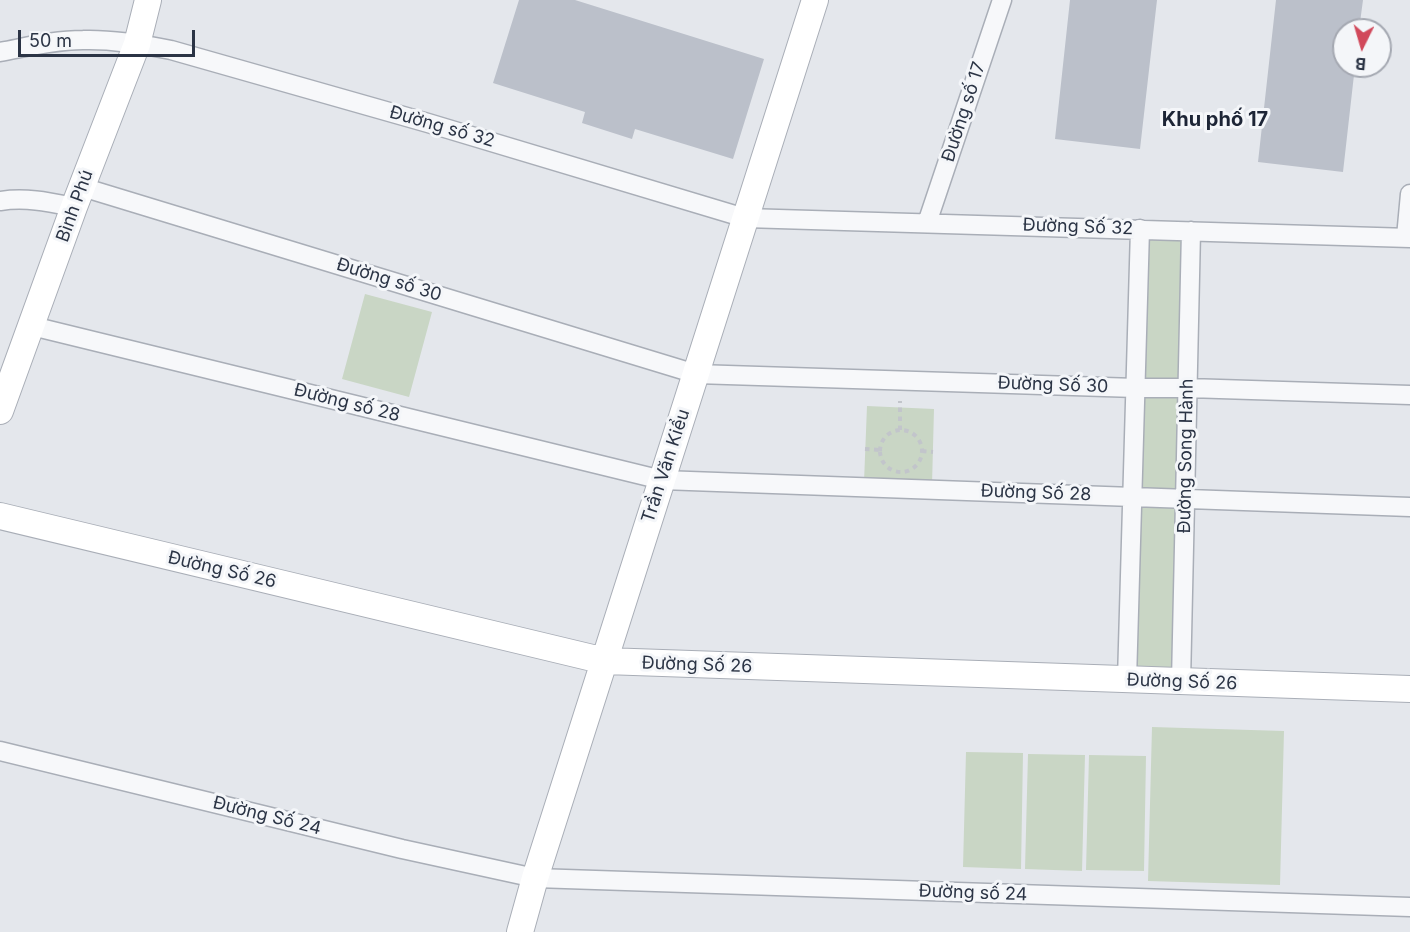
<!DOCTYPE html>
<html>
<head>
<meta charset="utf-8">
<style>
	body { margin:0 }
	#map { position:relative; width:1410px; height:932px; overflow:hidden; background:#e4e7ec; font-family:Inter,sans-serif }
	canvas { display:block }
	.north { position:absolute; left:1332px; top:18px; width:60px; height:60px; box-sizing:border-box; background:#f4f6f9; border:2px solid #a4a8b1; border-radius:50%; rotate:185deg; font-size:16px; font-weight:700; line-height:24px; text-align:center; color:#2b3445 }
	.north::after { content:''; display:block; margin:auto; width:21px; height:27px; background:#d1495b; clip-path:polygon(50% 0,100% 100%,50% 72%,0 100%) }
	.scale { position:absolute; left:18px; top:30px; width:177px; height:27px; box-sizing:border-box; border:3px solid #2b3445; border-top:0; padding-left:8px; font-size:18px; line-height:21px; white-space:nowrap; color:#2b3445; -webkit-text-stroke:4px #f4f6f9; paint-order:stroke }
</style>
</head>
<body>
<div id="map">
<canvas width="1410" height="932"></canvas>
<div class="north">B</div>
<div class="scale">50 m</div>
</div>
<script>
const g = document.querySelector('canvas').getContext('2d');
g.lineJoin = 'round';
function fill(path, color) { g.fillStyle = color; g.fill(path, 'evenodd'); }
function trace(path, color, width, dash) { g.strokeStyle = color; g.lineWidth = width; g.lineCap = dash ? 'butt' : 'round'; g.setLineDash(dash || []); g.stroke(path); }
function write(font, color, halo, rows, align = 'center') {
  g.font = font + ' Inter,sans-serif'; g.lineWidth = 6; g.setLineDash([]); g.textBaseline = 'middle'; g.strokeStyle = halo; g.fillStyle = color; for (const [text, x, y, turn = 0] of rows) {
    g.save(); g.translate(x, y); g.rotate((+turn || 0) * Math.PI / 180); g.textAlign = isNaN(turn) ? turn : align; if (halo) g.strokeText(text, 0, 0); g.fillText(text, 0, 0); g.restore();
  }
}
fill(new Path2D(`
	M1149,238L1183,240L1178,380L1145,379Z
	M365,294L432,312L409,397L342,379Z
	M1144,397H1179L1177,490H1141Z
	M867,406L934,409L932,485L864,482Z
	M1141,507L1176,508L1172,668L1136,666Z
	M1152,727L1284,731L1280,885L1148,881Z
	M966,752L1023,753L1021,869L963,867Z
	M1028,754L1085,755L1082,871L1025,869Z
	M1089,755L1146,756L1144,871L1086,870Z`), '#c9d6c5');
fill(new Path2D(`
	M519,0H575L764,59L733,159L635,129L632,139L582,123L585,112L493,83Z
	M1070,0H1157L1140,149L1055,139Z
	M1276,0H1363L1359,30H1344V66H1355L1343,172L1258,162Z`), '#bbc0ca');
const street = new Path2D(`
	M0,52C27,47 55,40 83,40C113,39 142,44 171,50L428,123L745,218L1410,238
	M82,187L696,374L1136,388H1188L1410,395
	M0,201C26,197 49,202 74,207
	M927,223L1002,0
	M1406,237L1410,194
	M32,326L662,480L1410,507
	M1127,680L1140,229
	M1181,682L1191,231
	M0,751L402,849L535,878L1410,907`);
const secondary = new Path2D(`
	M0,411L74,207L137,44L148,0
	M0,516L605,661L1410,689
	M520,932L535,878L815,0`);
trace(street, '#a9aeb7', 21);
trace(secondary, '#a9aeb7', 28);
trace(new Path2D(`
	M900,430V401
	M880 451a21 21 0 1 1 42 0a21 21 0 1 1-42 0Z
	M865,449L880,450
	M922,451L933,452`), '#c2c5cb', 4, [4.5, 4.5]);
trace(street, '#f7f8fa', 18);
trace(secondary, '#fff', 26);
write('18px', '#2b3445', '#f4f6f9', [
	["Đường số 17",964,112,-72],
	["Đường số 32",442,127,16],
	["Bình Phú",75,206,-70],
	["Đường Số 32",1078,227,2],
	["Đường số 30",389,280,17],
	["Đường Số 30",1053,385,2],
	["Đường số 28",347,403,14],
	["Đường Song Hành",1186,456,-89],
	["Trần Văn Kiểu",666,466,-72],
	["Đường Số 28",1036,493,2],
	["Đường Số 26",222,570,13],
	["Đường Số 26",697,665,2],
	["Đường Số 26",1182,682,2],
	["Đường Số 24",267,816,14],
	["Đường số 24",973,893,2]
]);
write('bold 20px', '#1d2536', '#f4f6f9', [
	["Khu phố 17",1215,120]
]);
</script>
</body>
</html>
